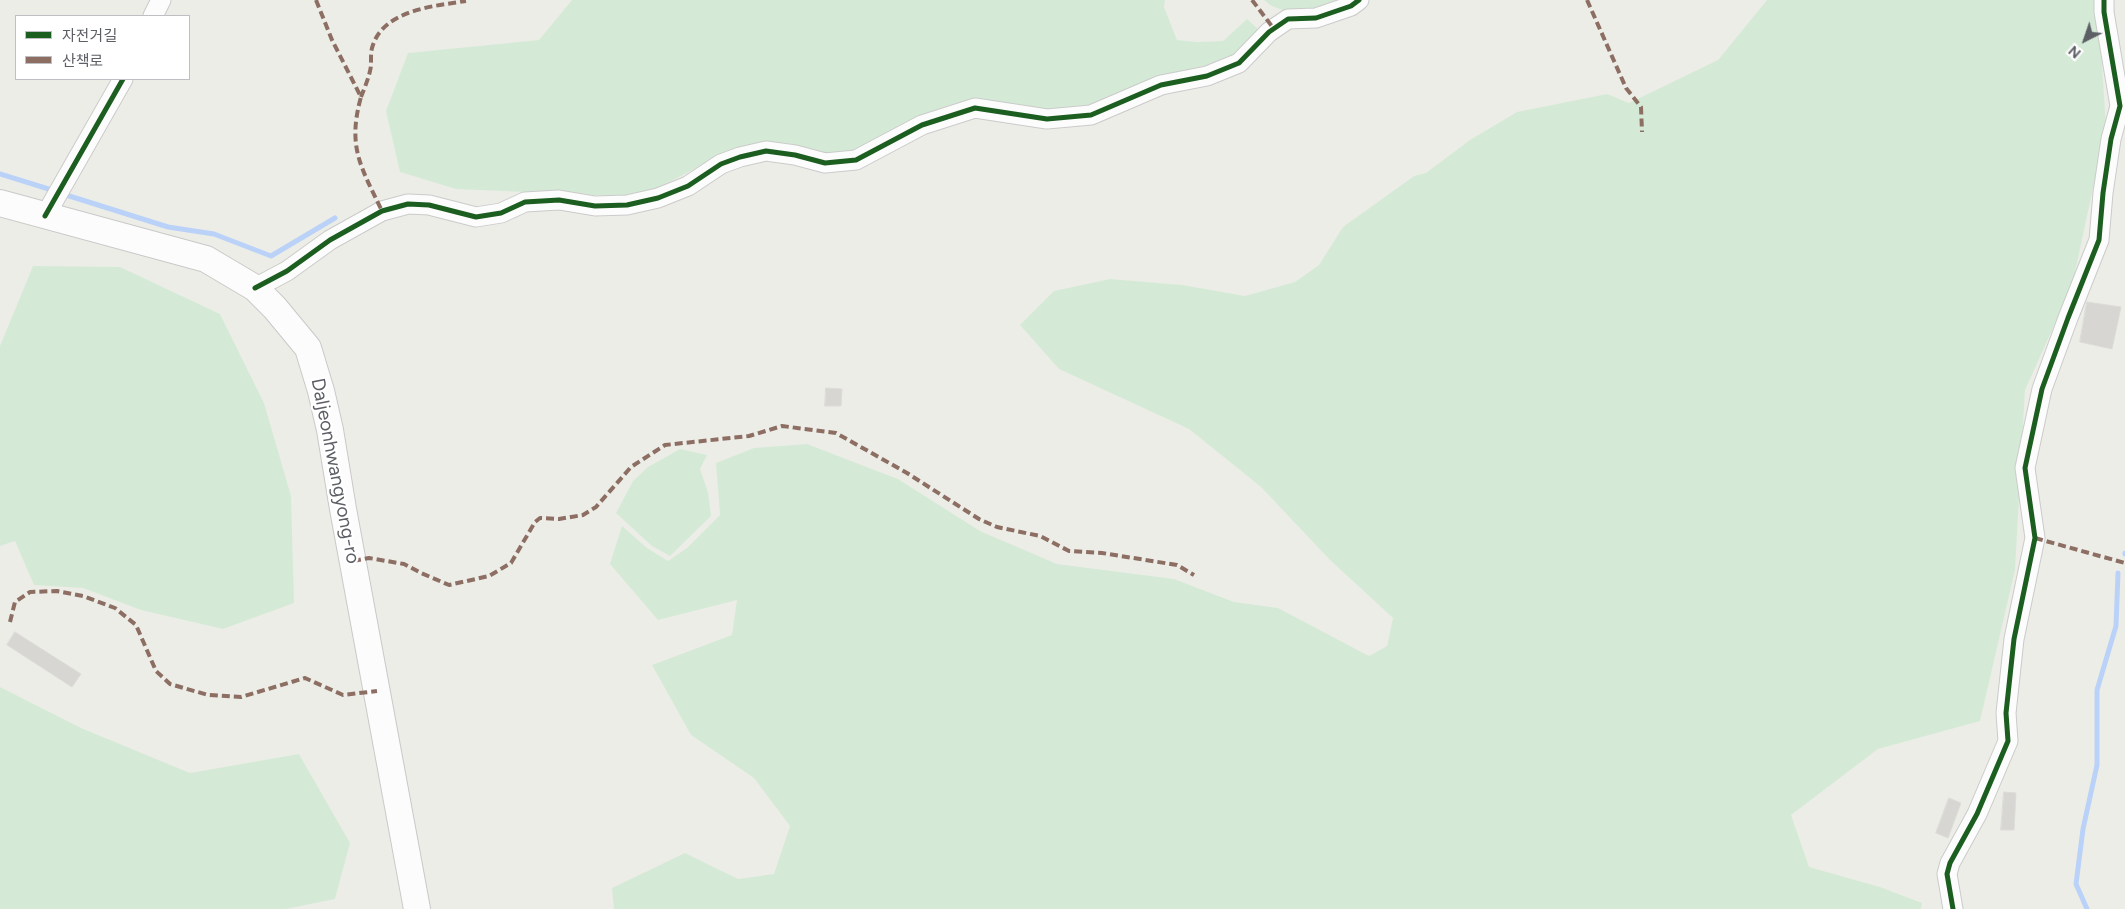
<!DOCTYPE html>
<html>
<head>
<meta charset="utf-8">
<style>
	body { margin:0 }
	#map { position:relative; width:2125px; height:909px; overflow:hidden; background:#edede8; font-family:Figtree,"Noto Sans KR",sans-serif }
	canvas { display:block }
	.legend { position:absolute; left:15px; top:15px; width:175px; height:65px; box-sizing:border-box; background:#fff; border:1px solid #bebfc2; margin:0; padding:6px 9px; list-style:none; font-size:15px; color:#5d5f66 }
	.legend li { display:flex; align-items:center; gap:10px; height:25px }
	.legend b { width:25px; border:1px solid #bebfc2 }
	.north { position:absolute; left:2060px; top:15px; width:50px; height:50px; -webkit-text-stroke:4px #fff; paint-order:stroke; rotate:221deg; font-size:14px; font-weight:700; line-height:20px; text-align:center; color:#5d5f66 }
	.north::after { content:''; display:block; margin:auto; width:18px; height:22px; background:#5d5f66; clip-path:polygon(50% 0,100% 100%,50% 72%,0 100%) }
</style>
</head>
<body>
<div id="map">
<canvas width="2125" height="909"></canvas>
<ul class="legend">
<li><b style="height:6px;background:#1b5e20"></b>자전거길</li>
<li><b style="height:6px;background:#8d6e63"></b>산책로</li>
</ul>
<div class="north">N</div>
</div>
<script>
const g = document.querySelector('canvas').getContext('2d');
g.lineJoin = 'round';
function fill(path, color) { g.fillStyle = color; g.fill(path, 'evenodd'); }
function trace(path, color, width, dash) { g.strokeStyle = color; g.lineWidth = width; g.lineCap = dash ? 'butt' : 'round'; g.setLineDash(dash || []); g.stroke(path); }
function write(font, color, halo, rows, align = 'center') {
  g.font = font + ' Figtree,sans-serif'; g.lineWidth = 4.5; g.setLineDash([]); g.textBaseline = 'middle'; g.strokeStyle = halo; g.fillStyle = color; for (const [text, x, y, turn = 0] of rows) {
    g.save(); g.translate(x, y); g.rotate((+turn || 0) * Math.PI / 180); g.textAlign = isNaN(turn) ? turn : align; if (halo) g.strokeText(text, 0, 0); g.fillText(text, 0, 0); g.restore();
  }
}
fill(new Path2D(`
	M572,0H1165L1164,7L1177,40L1197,42L1223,41L1247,19L1258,29L1231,59L1173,74L1094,107L1043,110L970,100L864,148L823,156L710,161L640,197L456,189L400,172L386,111L408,53L539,40Z
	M1264,0H1340C1318,10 1283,19 1264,0Z
	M1767,0H2098L2106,128L2072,286L2025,390L2015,570L1980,721L1878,749L1791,815L1809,867L1880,887L1922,903L1921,909H614L612,888L685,853L738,879L774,874L790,826L754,778L691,735L652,665L732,635L737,600L658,620L610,564L622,526L647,548L668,561L687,548L720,515L716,463L754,448L807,444L898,479L980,531L1057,564L1174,579L1234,602L1278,608L1369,656L1387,646L1393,618L1330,560L1261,487L1189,429L1059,369L1020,325L1054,291L1110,279L1182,285L1245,296L1295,282L1319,265L1343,227L1414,176L1426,173L1470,140L1517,112L1607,94L1629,103L1718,60Z
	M33,266L120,267L220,314L264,403L291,496L294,603L223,629L141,610L83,588L34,585L15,541L0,546V346Z
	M680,449L707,455L700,469L708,492L711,516L670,556L652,546L616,513L633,481L648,467Z
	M0,687L81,728L190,773L299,754L350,843L335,899L286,909H0Z`), '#d5ead6');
trace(new Path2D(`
	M0,174L55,191
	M63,194L168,227L214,234L271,256L335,218
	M2125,554V553
	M2087,909L2076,884L2083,829L2097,765V690L2116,626L2118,573`), '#bbd2f8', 5);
const building = new Path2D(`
	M2087,302L2121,307L2112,349L2080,342Z
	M826,388L842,389L841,406H825Z
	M15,632L81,674L72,687L7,645Z
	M2004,792L2016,793L2014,830H2001Z
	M1949,798L1961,803L1948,838L1936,833Z`);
fill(building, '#d7d6d2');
trace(building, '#dcdcd7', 1);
const street = new Path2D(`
	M153,16L161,0
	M45,216L123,79
	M255,288L287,271L330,240L382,211L408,204L429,205L476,217L501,213L525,202L559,200L595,206L627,205L658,198L688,186L721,164L740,157L766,151L795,155L825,163L856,160L922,125L975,108L1047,119L1091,115L1161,85L1207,76L1239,63L1269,32L1288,19L1316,18L1351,6L1359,0
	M1953,909L1947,874L1950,863L1977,814L2008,741L2006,713L2014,639L2035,538L2025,468L2042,389L2068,318L2099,240L2103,193L2111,139L2120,106L2104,12V0`);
const secondary = new Path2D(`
	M0,203L206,259L255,288L275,308L308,348L321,391L330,430L343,509L417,909`);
trace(street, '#cacbca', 21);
trace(secondary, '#c9c9c9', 28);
trace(street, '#fcfcfc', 19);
trace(secondary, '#fcfcfc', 26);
trace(new Path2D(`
	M316,0L332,40L361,97C347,147 361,167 382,211
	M1252,0L1274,29
	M1587,0L1626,88L1641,107L1642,132
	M361,97C364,89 368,80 370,71C372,64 370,56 372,48C382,10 434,6 466,1
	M2035,538L2125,563
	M353,561L369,558L404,564L421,573L449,585L489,576L511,563L535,522L540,518L559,519L583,515L596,507L631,467L665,445L749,436L782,426L836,433L907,473L979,519L997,527L1040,536L1069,551L1102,553L1177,565L1194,575
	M10,622L15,602L30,592L57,591L83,596L115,608L136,625L156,671L170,684L208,695L241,697L305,678L343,695L377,691`), '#8d6e63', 4, [8, 4]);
trace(new Path2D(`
	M45,216L123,79
	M255,288L287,271L330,240L382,211L408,204L429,205L476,217L501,213L525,202L559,200L595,206L627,205L658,198L688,186L721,164L740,157L766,151L795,155L825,163L856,160L922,125L975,108L1047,119L1091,115L1161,85L1207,76L1239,63L1269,32L1288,19L1316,18L1351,6L1359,0
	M1953,909L1947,874L1950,863L1977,814L2008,741L2006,713L2014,639L2035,538L2025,468L2042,389L2068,318L2099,240L2103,193L2111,139L2120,106L2104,12V0`), '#1b5e20', 5);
write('19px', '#5d5f66', '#fff', [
	["Daljeonhwangyong-ro",335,471,79]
]);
</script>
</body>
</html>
